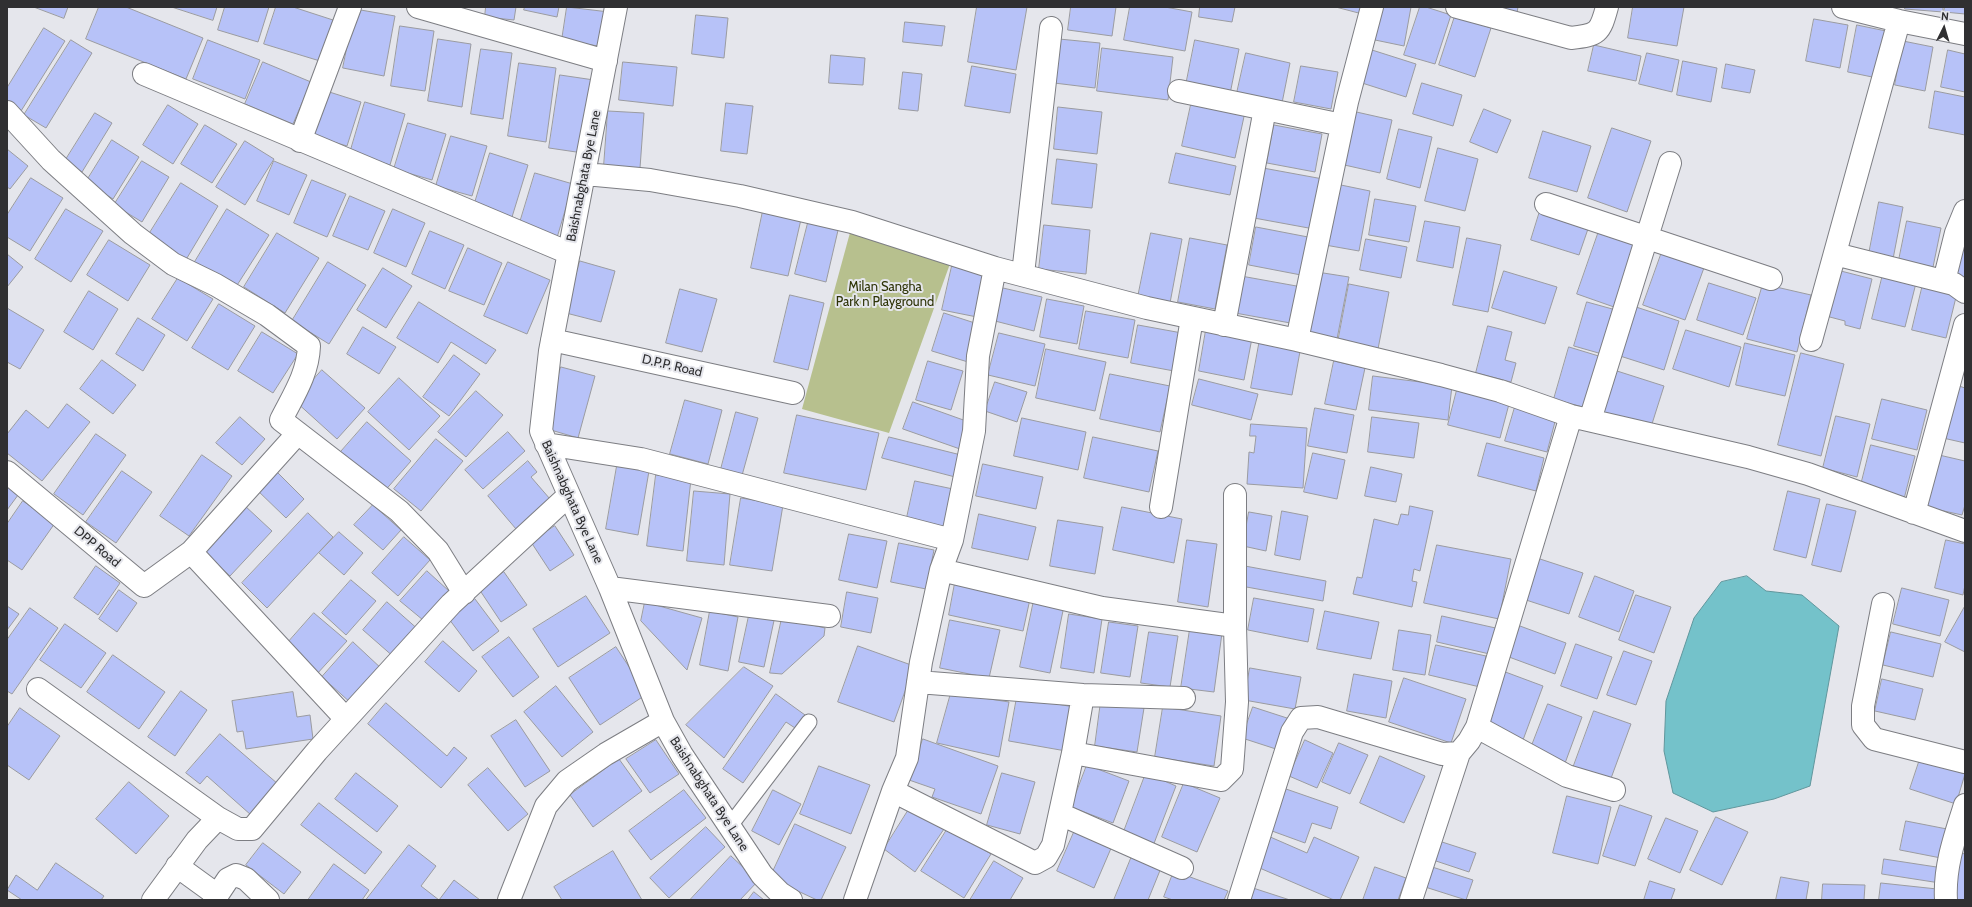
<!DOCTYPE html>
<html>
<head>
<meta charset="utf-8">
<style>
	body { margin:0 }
	#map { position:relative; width:1972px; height:907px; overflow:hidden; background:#e5e6ec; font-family:Cabin,sans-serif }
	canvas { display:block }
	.frame { position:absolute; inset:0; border:8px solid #303032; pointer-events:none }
	.north { position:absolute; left:1924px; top:8px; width:40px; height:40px; -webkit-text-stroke:3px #e5e6ec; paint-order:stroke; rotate:5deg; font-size:11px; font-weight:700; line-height:16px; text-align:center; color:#303032 }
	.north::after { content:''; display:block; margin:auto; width:14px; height:18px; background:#303032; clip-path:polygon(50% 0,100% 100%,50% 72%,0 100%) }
</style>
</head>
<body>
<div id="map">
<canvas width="1972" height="907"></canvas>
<div class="frame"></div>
<div class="north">N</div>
</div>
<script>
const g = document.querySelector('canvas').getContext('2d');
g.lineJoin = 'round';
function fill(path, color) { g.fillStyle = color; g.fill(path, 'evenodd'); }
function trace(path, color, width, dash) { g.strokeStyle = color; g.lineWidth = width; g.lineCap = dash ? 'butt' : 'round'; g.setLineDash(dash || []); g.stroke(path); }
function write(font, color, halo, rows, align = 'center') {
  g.font = font + ' Cabin,sans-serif'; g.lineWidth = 4; g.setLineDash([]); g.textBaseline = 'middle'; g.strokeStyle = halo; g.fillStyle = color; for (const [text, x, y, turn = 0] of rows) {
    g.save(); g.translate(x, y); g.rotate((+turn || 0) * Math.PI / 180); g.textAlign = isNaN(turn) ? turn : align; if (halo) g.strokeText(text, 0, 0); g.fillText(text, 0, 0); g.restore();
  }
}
fill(new Path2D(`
	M851,229L951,261L889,433L802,409Z`), '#b7c08e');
const water = new Path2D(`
	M1747,576L1766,591L1802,595L1839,626L1810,786L1774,799L1713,812L1673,793L1664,751L1666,701L1694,618L1721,582Z`);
fill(water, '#74c2ca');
trace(water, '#60969c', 1);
const building = new Path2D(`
	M34,7H68L64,18Z
	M99,7H126L203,38L186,79L86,39Z
	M172,7H217L213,20Z
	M225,7H269L258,42L218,30Z
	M276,7H293L333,20L320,61L264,44Z
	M486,7H516L514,20L485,17Z
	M525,7H559L557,17L524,10Z
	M567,7L609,12L604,47L562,40Z
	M977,7H1027L1016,70L968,62Z
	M1071,7H1116L1112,36L1068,30Z
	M1130,7H1165L1192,12L1185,51L1124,40Z
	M1200,7H1235L1232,22L1199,17Z
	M1336,7H1366L1364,14Z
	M1381,7H1411L1404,46L1375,40Z
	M1420,7H1426L1451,15L1435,64L1404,55Z
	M1480,7H1518L1517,13Z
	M1633,7H1684L1677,46L1628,38Z
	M1905,7H1943V12L1905,9Z
	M1945,7H1965V14L1944,12Z
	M355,9L395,16L384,76L343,68Z
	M696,15L728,18L724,58L692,54Z
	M1455,16L1491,28L1475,77L1439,65Z
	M1814,19L1848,25L1840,68L1806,61Z
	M905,22L945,26L942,46L903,42Z
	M1857,25L1886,31L1877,78L1848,72Z
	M400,26L434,31L425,91L391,86Z
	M44,28L65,41L21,111L7,103V88Z
	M438,39L471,44L462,107L428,101Z
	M1059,39L1100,43L1095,88L1054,83Z
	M71,40L92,53L46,128L24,115Z
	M208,40L260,60L245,99L193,79Z
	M1195,40L1239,49L1230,94L1186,85Z
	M1903,41L1933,47L1925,91L1895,85Z
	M1594,45L1641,56L1636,81L1588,71Z
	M1102,48L1173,57L1168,100L1097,91Z
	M481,49L512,53L503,119L471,114Z
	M1372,50L1416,64L1406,97L1362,83Z
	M1948,50L1965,54V92L1941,87Z
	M1246,53L1290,63L1282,103L1237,93Z
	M1647,53L1679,60L1672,92L1639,84Z
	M831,55L865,58L863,85L829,83Z
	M1683,61L1717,68L1711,102L1677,95Z
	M263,62L311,82L293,124L245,104Z
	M623,62L677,67L673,106L619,100Z
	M519,63L556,68L546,142L508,136Z
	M1726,64L1755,70L1750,93L1722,88Z
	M972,66L1016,74L1010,113L965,106Z
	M1301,66L1338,72L1331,109L1294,102Z
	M903,72L922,74L918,111L899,109Z
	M560,75L594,80L583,153L549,148Z
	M1422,83L1462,95L1453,126L1413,114Z
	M323,90L361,102L347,146L310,135Z
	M1935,91L1965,97V135L1929,128Z
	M1192,100L1245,112L1235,158L1182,146Z
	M365,102L405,114L390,165L350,153Z
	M726,103L753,106L747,154L721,151Z
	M168,105L198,124L173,164L143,145Z
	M1058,107L1102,112L1097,154L1054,149Z
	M1484,109L1511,120L1497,153L1470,142Z
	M608,111L644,113L640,168L604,166Z
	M1352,111L1392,120L1380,173L1340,164Z
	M95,113L112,123L82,172L65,161Z
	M408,123L446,134L432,180L394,169Z
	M205,125L237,144L212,183L181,164Z
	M1274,125L1322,134L1315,172L1267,163Z
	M1612,128L1651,141L1627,212L1588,198Z
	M1399,129L1432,137L1420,188L1387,179Z
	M1543,131L1591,146L1577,192L1529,178Z
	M451,136L487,146L472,196L436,186Z
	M112,140L139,157L113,199L86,182Z
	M245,141L274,159L245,205L216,187Z
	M1438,148L1478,159L1465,211L1425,201Z
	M7,149L28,166L10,189L7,187Z
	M490,153L528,165L512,217L474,206Z
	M1176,153L1236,166L1230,195L1169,183Z
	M1057,159L1097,164L1092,208L1052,204Z
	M142,161L169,177L142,222L114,205Z
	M274,161L307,175L289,215L257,201Z
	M1263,168L1323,179L1314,229L1254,218Z
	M535,173L573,184L556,241L518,229Z
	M31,178L63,198L30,251L7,237V215Z
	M312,180L346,194L327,237L294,223Z
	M181,183L218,206L184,263L146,239Z
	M1336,184L1370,191L1359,251L1325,245Z
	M350,196L385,211L368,250L333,236Z
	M1375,199L1416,206L1409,242L1369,235Z
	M1879,202L1903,207L1893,259L1869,254Z
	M764,206L802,215L788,276L751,268Z
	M66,209L103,231L71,282L35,259Z
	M227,209L269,235L234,290L193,265Z
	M393,209L425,223L406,267L374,253Z
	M1540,211L1589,226L1579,255L1531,240Z
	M809,219L839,226L826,282L795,274Z
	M1425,221L1460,227L1453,268L1417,261Z
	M1907,221L1941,228L1933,267L1899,260Z
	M1044,225L1090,230L1086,274L1039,269Z
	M1256,227L1308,237L1301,275L1249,265Z
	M1600,228L1637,241L1614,307L1577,294Z
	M430,231L464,245L445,289L412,274Z
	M277,233L319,258L285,313L244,287Z
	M1151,233L1182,239L1170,303L1138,297Z
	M1965,234V281L1955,278Z
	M1190,238L1227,245L1215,309L1178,302Z
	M1467,238L1501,245L1488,312L1453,305Z
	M1366,239L1407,247L1401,278L1360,270Z
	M109,240L150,265L128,301L87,275Z
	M468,248L502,263L484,305L449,291Z
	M1663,249L1705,265L1685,320L1643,305Z
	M7,254L23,267L7,287Z
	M580,261L615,271L601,322L566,313Z
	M328,262L366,285L329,344L292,321Z
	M508,262L550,280L527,334L484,316Z
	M952,266L987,274L977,317L942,310Z
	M383,268L412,286L386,328L357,310Z
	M1837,270L1872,279L1860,329L1845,325V321L1826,316Z
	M1504,271L1557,287L1545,324L1492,308Z
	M1317,272L1349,277L1337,339L1306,333Z
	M1883,274L1916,283L1905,327L1872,319Z
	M1241,276L1302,287L1296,324L1235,313Z
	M178,278L213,299L187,341L152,319Z
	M1709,283L1756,298L1743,335L1697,320Z
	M1349,284L1389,292L1378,349L1338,342Z
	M1763,284L1811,295L1797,352L1747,339Z
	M1923,284L1957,293L1946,338L1912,330Z
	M1003,288L1042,297L1034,331L995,321Z
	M680,289L717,299L702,352L666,343Z
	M89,291L118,309L93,350L64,332Z
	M790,295L824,303L808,370L774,362Z
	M1047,299L1084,306L1077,344L1040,337Z
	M419,302L496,350L486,364L451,342L438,363L397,338Z
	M1587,302L1616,310L1602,354L1574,346Z
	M219,304L255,326L228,370L192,348Z
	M1636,307L1679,321L1664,370L1620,356Z
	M7,308L44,330L20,369L7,362Z
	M1086,311L1135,320L1128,358L1079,349Z
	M944,313L981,325L968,362L932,351Z
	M138,318L165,335L143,371L116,354Z
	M1138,325L1182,333L1174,371L1131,363Z
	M1488,326L1512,332L1505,360L1516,363L1511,382L1476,373Z
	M363,327L396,347L379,374L347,354Z
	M1206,330L1252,338L1244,380L1199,371Z
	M1686,330L1741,347L1729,387L1673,369Z
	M262,332L298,354L273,393L238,371Z
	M999,333L1045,344L1035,386L988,375Z
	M1260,339L1301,346L1292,395L1251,388Z
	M1745,343L1795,355L1785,396L1736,385Z
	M1569,347L1602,357L1586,408L1554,399Z
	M1046,349L1106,362L1095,411L1036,398Z
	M1801,353L1844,364L1821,456L1778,445Z
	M454,355L480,374L449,416L423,397Z
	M102,360L136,385L113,414L80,389Z
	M928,361L963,371L951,410L916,400Z
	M1334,361L1365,368L1356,410L1325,404Z
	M561,367L595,376L578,438L544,428Z
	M322,370L365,408L337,439L295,401Z
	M1617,371L1664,386L1651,427L1604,412Z
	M1110,374L1170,386L1160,432L1100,419Z
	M1373,376L1452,386L1448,420L1369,410Z
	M399,378L440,416L409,450L368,412Z
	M1199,379L1258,394L1251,420L1192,405Z
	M995,382L1027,392L1017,422L985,411Z
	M1956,385L1965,388V443L1943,438Z
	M1457,390L1509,404L1500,438L1448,425Z
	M476,391L503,415L466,457L438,432Z
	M1882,399L1927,410L1917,450L1872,439Z
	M685,400L722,410L708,464L670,454Z
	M913,402L969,422L960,449L903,429Z
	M67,404L90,422L42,481L7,453V434L26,410L48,428Z
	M1515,407L1556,418L1547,452L1505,441Z
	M1315,408L1354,415L1347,453L1308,446Z
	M736,412L758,418L741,479L720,473Z
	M797,415L879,433L866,490L784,473Z
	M1836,416L1870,424L1857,477L1823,468Z
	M240,417L265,439L242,465L216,443Z
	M1372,417L1419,423L1414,458L1368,452Z
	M1022,418L1086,432L1078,470L1014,456Z
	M367,422L411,461L382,494L338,455Z
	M1251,424L1307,428L1303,488L1247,484L1249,452L1254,453L1256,436H1250Z
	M508,432L525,451L483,489L465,470Z
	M96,434L126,455L83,515L54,494Z
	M889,437L965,456L959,478L882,458Z
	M1093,437L1158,451L1149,492L1084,478Z
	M436,439L463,461L421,511L394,489Z
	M1487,443L1544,458L1536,491L1478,476Z
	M1871,445L1915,456L1904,499L1860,489Z
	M1313,453L1345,460L1337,499L1304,492Z
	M202,455L232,476L189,536L160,516Z
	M1939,455L1965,461V505L1962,515L1926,507Z
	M528,461L537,472L531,477L550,499L516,529L488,496Z
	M983,464L1043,477L1036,509L976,496Z
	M617,466L649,471L638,535L606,529Z
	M1371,467L1402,474L1396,502L1365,496Z
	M274,469L304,499L286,518L255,488Z
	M122,471L152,492L116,543L86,522Z
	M656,475L691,479L683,551L647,546Z
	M7,481L21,491L7,510Z
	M915,481L953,489L944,531L906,522Z
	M694,491L730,494L724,565L687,561Z
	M1788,491L1820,499L1806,558L1774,550Z
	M741,498L783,505L772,571L730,565Z
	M23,501L55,523L22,570L7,560V524Z
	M1827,504L1856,511L1841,572L1812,565Z
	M244,505L272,531L230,576L202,550Z
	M373,505L401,530L383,550L354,525Z
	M1410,506L1433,511L1420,571L1414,569L1412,581L1417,582L1412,607L1353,594L1357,577L1362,578L1374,519L1398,525L1401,514L1408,515Z
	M1122,507L1182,519L1174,563L1113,550Z
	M1282,511L1308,516L1300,560L1275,555Z
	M1249,512L1272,516L1266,551L1243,546Z
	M308,513L333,537L267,608L242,583Z
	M979,514L1036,527L1028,560L972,548Z
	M1058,520L1103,527L1095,574L1050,566Z
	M555,526L574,555L550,571L531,542Z
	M339,532L363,553L344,575L319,553Z
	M849,534L887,541L877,588L839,580Z
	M404,537L430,560L398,596L372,573Z
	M1187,540L1217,544L1208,607L1178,602Z
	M1946,540L1965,544V585L1963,595L1935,588Z
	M899,543L934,550L926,589L891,582Z
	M1437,545L1511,559L1499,619L1424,603Z
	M1537,558L1583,573L1569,614L1523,599Z
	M96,566L120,583L98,615L74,598Z
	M1245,566L1326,581L1323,601L1241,586Z
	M427,571L449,591L423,620L400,601Z
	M504,572L527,605L501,622L479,589Z
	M1595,576L1634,591L1619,632L1579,617Z
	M351,580L376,601L346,635L322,613Z
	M955,583L1030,599L1023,631L949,615Z
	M1902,588L1949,600L1940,636L1893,624Z
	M119,590L137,603L117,632L99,619Z
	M847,592L878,598L871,633L841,627Z
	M1636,595L1671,607L1654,653L1619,640Z
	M586,596L610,633L558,667L533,629Z
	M1254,598L1314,609L1308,642L1248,630Z
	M475,599L499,631L473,651L449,619Z
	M1034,600L1064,606L1050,673L1020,667Z
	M387,602L420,631L395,658L363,630Z
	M645,602L702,618L687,670L641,621Z
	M7,606L19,614L7,630Z
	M1965,606V652L1945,642Z
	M30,608L58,628L12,694L7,691V640Z
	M710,611L738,617L728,671L700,665Z
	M750,611L775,616L764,667L739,662Z
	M1325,611L1379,622L1371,659L1317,649Z
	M314,613L347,641L316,675L284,647Z
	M1069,614L1102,619L1094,673L1061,668Z
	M1442,616L1500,629L1494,655L1437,642Z
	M782,618L825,628L824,636L782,674L770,673Z
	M950,620L1000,630L989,678L940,668Z
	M1109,622L1138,626L1130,677L1101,673Z
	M65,624L106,653L81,688L40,660Z
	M1520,626L1566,643L1555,674L1509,657Z
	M1190,629L1222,633L1214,692L1181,688Z
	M1399,630L1431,635L1425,675L1393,670Z
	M1149,632L1178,636L1170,687L1141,683Z
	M1891,632L1941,644L1933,677L1883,665Z
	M509,637L539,677L513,697L482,657Z
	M443,641L477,671L459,692L425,662Z
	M353,642L383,670L352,704L322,677Z
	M1576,644L1612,657L1597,699L1561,686Z
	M1436,645L1486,656L1480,687L1429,675Z
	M858,646L914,666L894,722L838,702Z
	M616,647L647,694L600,725L569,678Z
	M1624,651L1652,661L1636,705L1607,695Z
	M113,655L165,692L139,729L87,692Z
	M744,667L773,686L724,758L686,725Z
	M1250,668L1301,677L1295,709L1244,700Z
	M1500,670L1543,686L1523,740L1481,724Z
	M1354,674L1392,681L1386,718L1347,711Z
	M1404,678L1466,699L1451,743L1389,722Z
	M1882,679L1923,689L1915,720L1875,711Z
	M556,686L593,732L562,757L524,712Z
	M181,691L207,710L175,756L148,737Z
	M293,692L297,717L310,715L313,739L246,749L243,731L237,732L232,701Z
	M951,693L1009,702L999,757L937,743Z
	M776,694L805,715L795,728L786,722L743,783L723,769Z
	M1017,697L1074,707L1066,751L1009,741Z
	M1101,701L1144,708L1137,752L1095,746Z
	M386,703L447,756L454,747L467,758L441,788L368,724Z
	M1548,704L1582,717L1564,766L1529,753Z
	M1163,707L1221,716L1214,766L1155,757Z
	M1253,707L1290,719L1279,750L1242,738Z
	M20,708L60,736L29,780L7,765V727Z
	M1594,711L1631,724L1610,781L1573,768Z
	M516,720L550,771L525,787L491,736Z
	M220,734L278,784L251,815L207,776L200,784L186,773Z
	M923,739L998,766L981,814L932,797L935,789L909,780Z
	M656,740L679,774L650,793L626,759Z
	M1305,740L1333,753L1317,788L1289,776Z
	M1339,743L1368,755L1350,794L1322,782Z
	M1380,756L1425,776L1404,823L1360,803Z
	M619,759L642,791L593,827L570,795Z
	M1920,759L1965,774L1956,804L1910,789Z
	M1087,765L1129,781L1113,823L1071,807Z
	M819,766L870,785L851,834L800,814Z
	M488,768L528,814L508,831L468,785Z
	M356,773L398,806L377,832L335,799Z
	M1002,773L1035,782L1020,834L987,825Z
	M1146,773L1176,786L1153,846L1123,834Z
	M129,782L169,816L136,854L96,819Z
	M1184,783L1220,798L1197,852L1162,837Z
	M1286,789L1338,807L1331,829L1312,823L1305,843L1272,831Z
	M684,790L706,818L651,860L629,831Z
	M773,790L801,804L779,845L752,831Z
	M1567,796L1611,807L1598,864L1553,853Z
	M319,803L382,852L365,874L301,825Z
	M1620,805L1652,816L1635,866L1603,856Z
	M911,806L946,826L915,872L884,849Z
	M1716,817L1748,832L1722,885L1690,870Z
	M1666,818L1698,831L1680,873L1648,859Z
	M1906,821L1947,829L1941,858L1900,850Z
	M795,824L846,847L821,900H817L770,878Z
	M706,827L725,847L669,898L650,878Z
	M948,828L991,854L964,898L921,871Z
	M1075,830L1112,846L1094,888L1057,871Z
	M1268,836L1307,853L1314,837L1359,857L1340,900H1334L1255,866Z
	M1439,841L1476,853L1469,872L1433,860Z
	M263,843L301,872L284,894L246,865Z
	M409,845L436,866L421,886L439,900L454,880L480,900H366Z
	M613,851L642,900H562L554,887Z
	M1961,853L1965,854V900H1952Z
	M731,856L758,881L740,900H690Z
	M1132,856L1161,868L1148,900H1114Z
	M1884,859L1943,868L1940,883L1882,874Z
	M994,861L1023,878L1010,900H970Z
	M56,863L104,896L101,900H22L7,890L16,875L37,890Z
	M334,864L369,890L362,900H308Z
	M1429,866L1473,880L1466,900L1422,886Z
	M1375,867L1406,878L1398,900H1363Z
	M1174,871L1228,891L1224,900H1173L1164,897Z
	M1781,877L1809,882L1806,900H1776Z
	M1650,881L1675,889L1671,900H1644Z
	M1881,883L1937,889L1935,900H1879Z
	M1823,884L1865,885L1864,900H1822Z
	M1253,888L1290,900H1249Z
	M754,892L764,900H748Z`);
fill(building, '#b7c2f8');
trace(building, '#9a9ba0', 1);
const service = new Path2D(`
	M729,827L809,722`);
const minor = new Path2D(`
	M418,7L606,61
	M616,7L550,351L541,431L610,588L663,721L682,755L762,875L780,893L791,900
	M1457,7L1571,38C1598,35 1600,33 1607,7
	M1843,7L1899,21L1965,34
	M144,74L569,253
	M1179,91L1342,125
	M7,112L51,160L133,234L173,264L216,285L267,315L309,346C308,374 293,396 281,420L399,511L438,551L464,593
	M300,141L350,7
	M585,174L650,180L740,196L852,222L995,268L1147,308L1297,340L1441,375L1500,391L1571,416L1748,457L1808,474L1965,531
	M1546,204L1771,279
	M1835,254L1954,284L1965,292
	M1023,274L1051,28
	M1944,281L1956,233L1965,211
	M1224,325L1265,109
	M552,340L793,393
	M1297,340L1347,102L1372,7
	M1811,340L1899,21
	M1590,420L1670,163
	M298,433L191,552L346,719
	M546,444L641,459L952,540
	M7,472L144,586L191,552
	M1161,507L1192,318
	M1914,513L1965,325
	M941,570L1102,608L1235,626
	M610,588L829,616
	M1883,604L1863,706V725L1874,739L1965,762
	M918,682L1083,695L1184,698
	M38,689L218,818
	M1477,727L1567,776L1614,790
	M1073,753L1221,780L1232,769L1237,702L1235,626V495
	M893,791L1035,863L1046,857L1053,845L1073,753L1083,695
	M1060,814L1182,868
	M177,866L217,895
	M153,900L197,840L218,818L238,829H252L317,751L451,604L568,496
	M214,900L228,879L236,875L246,879L268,900
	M509,900L546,806L567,781L606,754L663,721
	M855,900L893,791L907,758L921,662L941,570L952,540L974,431L978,356L995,268
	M1239,900L1292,732L1301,718L1318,717L1442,754L1459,753L1469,741L1477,727L1571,416
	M1411,900L1459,753
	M1946,900C1944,867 1955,836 1965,805`);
trace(service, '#7d7e83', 17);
trace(minor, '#7d7e83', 24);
trace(service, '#fff', 15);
trace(minor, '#fff', 22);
write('13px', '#303032', '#e5e6ec', [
	["Baishnabghata Bye Lane",584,176,-79],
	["D.P.P. Road",672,366,13],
	["Baishnabghata Bye Lane",572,502,66],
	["DPP Road",97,547,40],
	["Baishnabghata Bye Lane",709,794,57]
]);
write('13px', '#2d3305', '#e5e6ec', [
	["Milan Sangha",885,287],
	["Park n Playground",885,302]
]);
</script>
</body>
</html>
